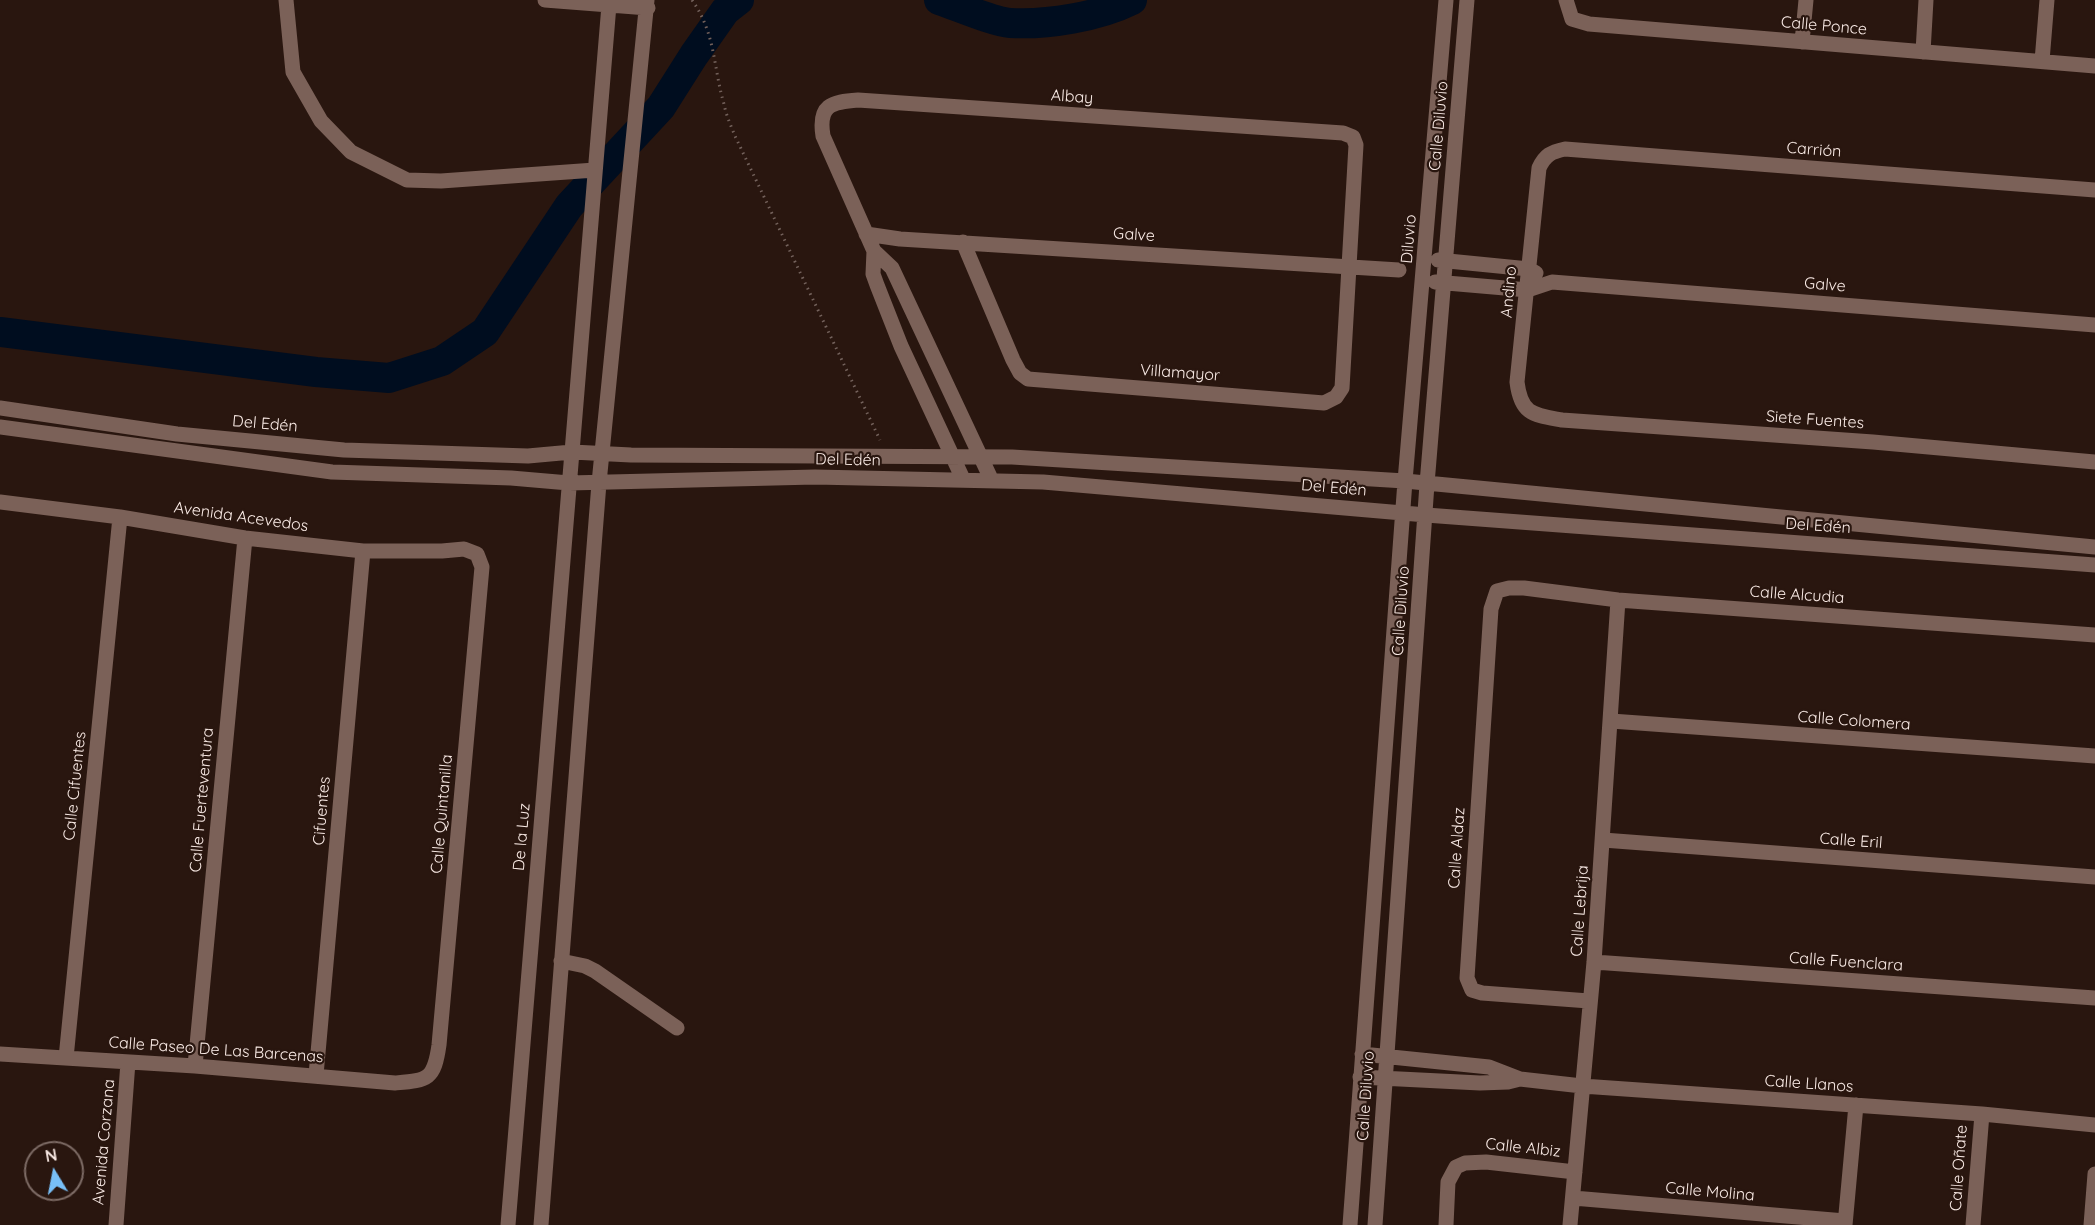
<!DOCTYPE html>
<html>
<head>
<meta charset="utf-8">
<style>
	body { margin:0 }
	#map { position:relative; width:2095px; height:1225px; overflow:hidden; background:#29160f; font-family:Quicksand,sans-serif }
	canvas { display:block }
	.north { position:absolute; left:24px; top:1141px; width:60px; height:60px; box-sizing:border-box; background:#29160f; border:2px solid #7d6b65; border-radius:50%; rotate:350deg; font-size:16px; font-weight:700; line-height:24px; text-align:center; color:#faebe6 }
	.north::after { content:''; display:block; margin:auto; width:21px; height:27px; background:#78bff7; clip-path:polygon(50% 0,100% 100%,50% 72%,0 100%) }
</style>
</head>
<body>
<div id="map">
<canvas width="2095" height="1225"></canvas>
<div class="north">N</div>
</div>
<script>
const g = document.querySelector('canvas').getContext('2d');
g.lineJoin = 'round';
function trace(path, color, width, dash) { g.strokeStyle = color; g.lineWidth = width; g.lineCap = dash ? 'butt' : 'round'; g.setLineDash(dash || []); g.stroke(path); }
function write(font, color, halo, rows, align = 'center') {
  g.font = font + ' Quicksand,sans-serif'; g.lineWidth = 4.5; g.setLineDash([]); g.textBaseline = 'middle'; g.strokeStyle = halo; g.fillStyle = color; for (const [text, x, y, turn = 0] of rows) {
    g.save(); g.translate(x, y); g.rotate((+turn || 0) * Math.PI / 180); g.textAlign = isNaN(turn) ? turn : align; if (halo) g.strokeText(text, 0, 0); g.fillText(text, 0, 0); g.restore();
  }
}
trace(new Path2D(`
	M939,0C957,6 994,22 1010,23C1047,25 1098,17 1132,0
	M0,332L316,372L389,378L442,361L485,332L569,206L661,107L694,55L725,11L739,0`), '#000d1f', 30);
trace(new Path2D(`
	M692,0C716,34 713,67 724,104C726,115 731,126 735,136L880,440`), '#73615b', 3, [1.5, 4.5]);
trace(new Path2D(`
	M286,0L293,72L321,121L351,152L407,180L441,181L595,170
	M545,0L648,8
	M1566,0L1572,19L1589,24L2095,66
	M1802,42L1806,0
	M1923,52L1926,0
	M2042,61L2047,0
	M2095,190L1565,149C1551,152 1545,155 1539,168L1517,382C1521,415 1534,415 1562,420L1873,442L2095,462
	M866,234L900,239L1399,270
	M963,242L1013,360L1020,373L1028,379L1324,403L1336,397L1342,388L1356,145L1353,137L1343,133L858,100C831,102 818,105 823,136L874,251L892,268L992,481
	M874,251L873,274L877,285L901,346L963,479
	M1438,260L1529,269L1536,273
	M1435,282L1528,290L1552,282L2095,325
	M0,408L177,434L344,450L528,456L572,452L631,455L1012,457L1405,481L2095,547
	M0,427L332,472L511,478L569,483L815,477L1043,482L1426,515L2095,565
	M0,502L120,517L245,538L363,551H442L464,549L477,554L482,567L439,1045C434,1080 428,1080 395,1083L195,1066L0,1054
	M1611,721L2095,756
	M1603,840L2095,877
	M561,961L585,966L595,971L677,1028
	M1594,962L2095,998
	M1589,1001L1482,993L1472,990L1467,978L1491,609L1497,591L1509,588H1524L1618,600L2095,635
	M1362,1054L1489,1067L1520,1079L1582,1086L1982,1114L2095,1125
	M66,1058L120,517
	M195,1066L245,538
	M316,1075L363,551
	M1360,1077L1480,1083L1508,1082L1520,1079
	M1573,1198L1845,1221
	M116,1225L128,1062
	M508,1225L609,5L612,0
	M541,1225L599,483L647,0
	M1350,1225L1405,481L1446,0
	M1375,1225L1427,484L1467,0
	M1446,1225L1448,1182L1456,1167L1465,1163L1486,1162L1575,1172
	M1570,1225L1594,962L1618,600
	M1845,1225L1856,1105
	M1973,1225L1982,1114
	M2091,1225L2095,1174`), '#7b6158', 15);
write('16px', '#faebe6', '#29160f', [
	["Calle Ponce",1824,26,5],
	["Albay",1072,97,4],
	["Calle Diluvio",1439,126,-85],
	["Carrión",1814,150,4],
	["Galve",1134,235,4],
	["Diluvio",1409,239,-85],
	["Galve",1825,285,5],
	["Andino",1509,292,-85],
	["Villamayor",1180,373,4],
	["Siete Fuentes",1815,420,4],
	["Del Edén",265,424,5],
	["Del Edén",848,460,1],
	["Del Edén",1334,488,5],
	["Avenida Acevedos",241,517,8],
	["Del Edén",1818,526,4],
	["Calle Alcudia",1797,595,4],
	["Calle Diluvio",1401,611,-86],
	["Calle Colomera",1854,721,4],
	["Calle Cifuentes",75,786,-84],
	["Calle Fuerteventura",202,800,-85],
	["Cifuentes",322,811,-85],
	["Calle Quintanilla",442,814,-85],
	["De la Luz",522,837,-85],
	["Calle Eril",1851,841,4],
	["Calle Aldaz",1457,848,-86],
	["Calle Lebrija",1580,911,-86],
	["Calle Fuenclara",1846,962,4],
	["Calle Paseo De Las Barcenas",216,1050,4],
	["Calle Llanos",1809,1084,4],
	["Calle Diluvio",1366,1096,-86],
	["Avenida Corzana",104,1142,-85],
	["Calle Albiz",1523,1148,6],
	["Calle Oñate",1959,1168,-86],
	["Calle Molina",1710,1192,5]
]);
</script>
</body>
</html>
